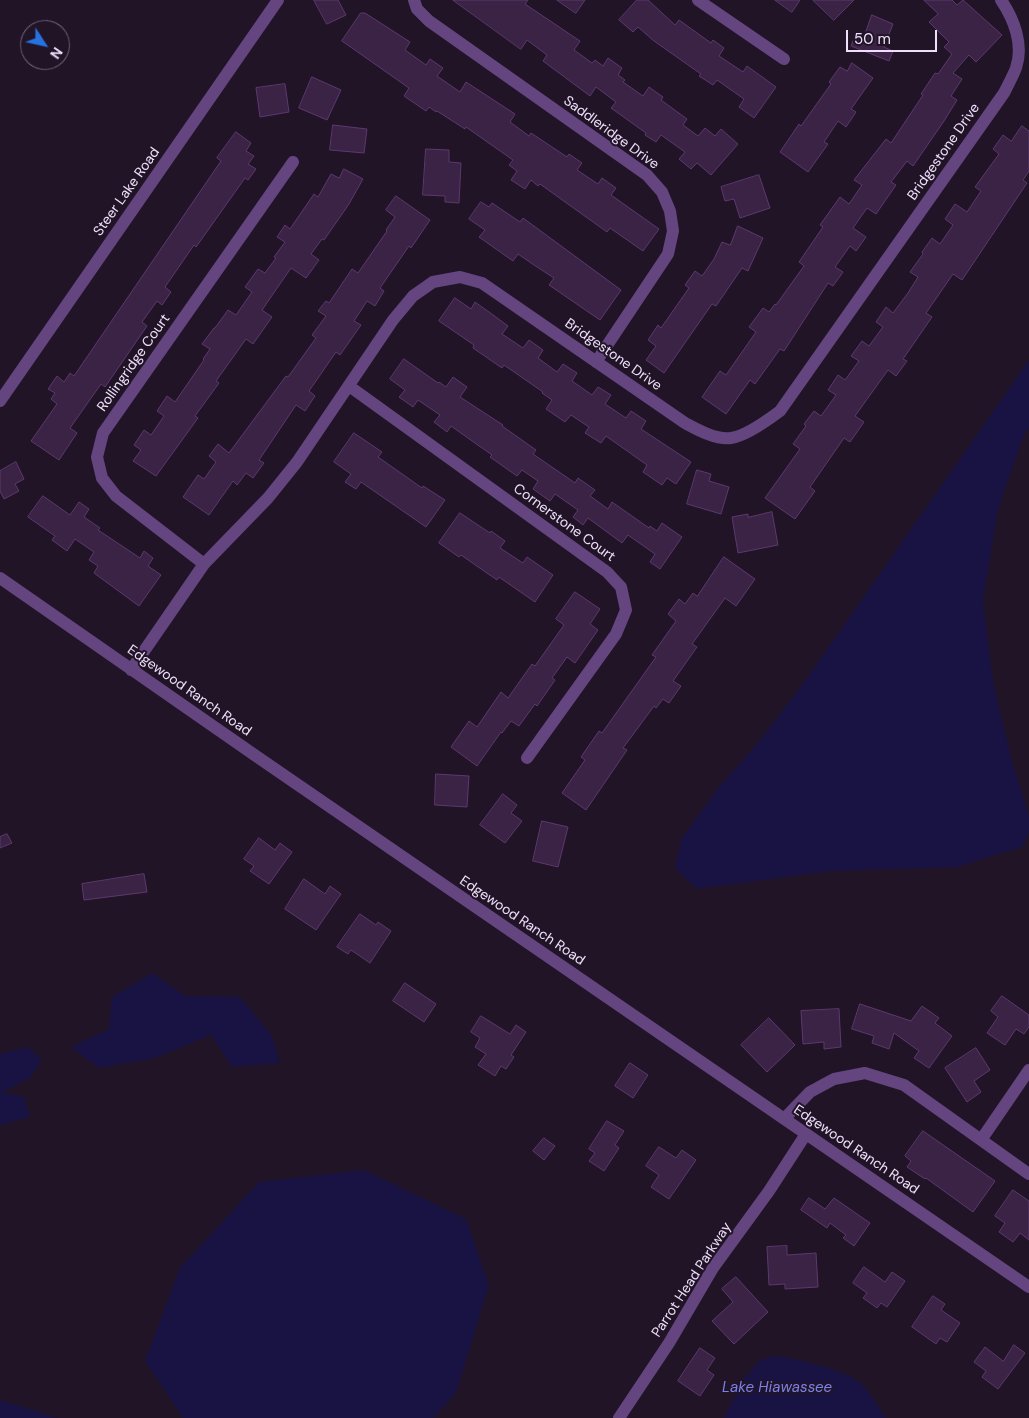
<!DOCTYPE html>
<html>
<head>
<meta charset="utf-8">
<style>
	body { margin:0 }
	#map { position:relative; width:1029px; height:1418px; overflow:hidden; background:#211427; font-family:"DM Sans",sans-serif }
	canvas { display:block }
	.north { position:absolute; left:20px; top:20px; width:50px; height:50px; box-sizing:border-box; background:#211427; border:1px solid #73657b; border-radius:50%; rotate:125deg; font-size:14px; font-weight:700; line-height:20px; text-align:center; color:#efdffa }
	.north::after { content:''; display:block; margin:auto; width:18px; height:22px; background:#2572e0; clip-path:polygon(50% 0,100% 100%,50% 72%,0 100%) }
	.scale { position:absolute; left:846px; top:30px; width:91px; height:22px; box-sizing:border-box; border:2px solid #efdffa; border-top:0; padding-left:6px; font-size:15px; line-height:18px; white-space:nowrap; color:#efdffa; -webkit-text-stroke:4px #211427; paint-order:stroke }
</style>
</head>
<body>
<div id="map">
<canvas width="1029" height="1418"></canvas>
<div class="north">N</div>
<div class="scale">50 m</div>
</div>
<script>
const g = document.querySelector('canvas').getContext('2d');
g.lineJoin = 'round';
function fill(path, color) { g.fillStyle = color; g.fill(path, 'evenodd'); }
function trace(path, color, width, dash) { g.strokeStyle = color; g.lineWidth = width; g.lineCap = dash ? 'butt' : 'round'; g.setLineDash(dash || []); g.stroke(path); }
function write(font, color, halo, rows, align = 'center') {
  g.font = font + ' "DM Sans",sans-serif'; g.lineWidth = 4; g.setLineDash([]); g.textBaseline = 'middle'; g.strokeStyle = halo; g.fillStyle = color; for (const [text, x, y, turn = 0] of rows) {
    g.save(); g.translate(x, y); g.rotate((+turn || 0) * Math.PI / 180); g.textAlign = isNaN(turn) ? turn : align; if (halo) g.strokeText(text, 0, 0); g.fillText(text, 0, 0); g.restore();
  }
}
fill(new Path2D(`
	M1029,360V427L1023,437L998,509L983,601L993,681L1011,758L1029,817V832L1022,847L957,867L830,871L697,889L675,868L682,838L719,787L758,743L805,681Z
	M152,973L185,996L240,997L272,1036L280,1063L232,1067L211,1035L155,1058L99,1068L71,1047L109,1029L112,997Z
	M28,1047L42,1060L30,1078L2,1092L24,1097L30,1117L0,1125V1054Z
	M364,1170L466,1219L489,1285L456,1393L433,1418H183L145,1361L180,1268L259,1182Z
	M773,1356C794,1358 842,1369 858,1381C870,1391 877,1405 886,1418H724L744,1379L759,1361Z
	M0,1400L58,1418H0Z`), '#181342');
const building = new Path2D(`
	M314,0H338L346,15L327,24Z
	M453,0H528L525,4L580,41L574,50L592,63L595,60L603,66L608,58L622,68L618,75L625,80L623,82L643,96L649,87L663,97L661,100L687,119L683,125L698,136L705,128L715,136L721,129L738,144L711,175L697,163L691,169L679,159L685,152L661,135L656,142L645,135L646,133L611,108L616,102L596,87L590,96L543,61L547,55L527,40L521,49Z
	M557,0H585L576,13Z
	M637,0H648L675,25L679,20L711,43L713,40L724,48L719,56L743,72L747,66L776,87L754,118L739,107L744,99L717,80L713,85L699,76L701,74L654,41L638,27L633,32L619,20Z
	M775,0H800L792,12Z
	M813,0H854L834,20Z
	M924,0H952L957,5L963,0L1002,35L976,62L969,55L953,73L962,79L951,96L957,100L944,121L913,166L907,161L891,182L896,185L876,214L867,208L853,228L866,237L856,251L850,246L835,267L843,272L833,286L828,283L784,351L780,349L755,384L750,380L726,414L702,397L720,371L726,375L756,332L749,327L763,308L769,312L775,304L776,305L804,266L799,262L823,227L820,225L840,197L849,204L862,185L854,180L886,139L891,143L923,95L921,94L935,73L938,74L952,54L944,47L949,42L929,22L938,14Z
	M361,13H365L410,42L405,50L426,65L430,59L443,68L437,76L460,92L466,82L515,114L510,122L529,136L531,133L567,157L569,154L582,163L577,170L598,184L602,178L616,188L611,195L659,229L643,251L610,228L607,232L540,184L538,186L531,180L525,189L511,180L517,171L509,165L513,160L466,127L465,129L437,111L436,112L429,107L426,111L404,96L409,88L342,41Z
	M872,15L893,24L884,47L893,51L889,61L851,46L856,33L864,36Z
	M852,63L873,78L851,109L856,112L846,127L838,121L824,142L828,144L808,172L780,152L799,124L801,126L831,84L829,82L840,67L847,71Z
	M312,77L341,90L327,120L299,108Z
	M285,84L289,112L260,117L256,88Z
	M333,125L367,129L364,153L330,150Z
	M1022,126L1029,131V171L1023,180L1027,183L962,280L953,274L926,313L932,317L903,359L907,361L896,376L888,370L855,416L864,422L850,442L844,438L810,487L815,491L795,519L765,498L800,449L793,444L806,426L804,424L814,411L821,416L836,395L828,390L838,375L845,380L859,361L851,356L862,341L869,346L883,327L876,322L886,307L893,313L908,293L918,277L910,272L923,254L922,252L932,238L940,244L953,225L945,219L955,204L967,212L981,191L975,187L999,154L993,149L1003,135L1011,141Z
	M236,132L251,143L246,151L254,156L248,164L256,169L248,180L245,178L196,247L194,245L165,287L171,292L162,305L157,301L142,322L147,326L105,387L101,384L70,428L77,433L59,460L31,441L57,404L51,399L55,393L48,389L57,376L64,382L70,373L74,376L221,161L217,158Z
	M426,149L449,150V162L461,163L459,203L445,202V196L423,195Z
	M344,169L363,179L349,204L324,240L322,239L311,254L319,260L306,278L291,268L262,310L272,317L253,344L246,339L216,381L219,383L195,416L198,418L156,476L133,461L141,450L134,445L144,430L151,435L164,416L157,411L167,396L175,402L204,360L203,359L210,349L202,344L214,328H215L228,310L236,315L252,292L245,287L258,269L265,273L276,258L274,257L285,242L277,237L285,225L290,229L314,194L318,197L331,174L339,178Z
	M759,175L770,208L740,218L734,199L725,201L721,187Z
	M396,196L430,220L411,248L409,246L380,288L384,291L375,306L367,301L354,321L361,325L340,355L336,352L309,391L315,396L305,411L296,405L259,460L264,463L253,478L246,473L237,485L233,481L209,515L183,497L198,475L204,479L216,462L209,456L218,444L229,453L286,376L288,377L316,338L312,335L326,316L318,311L326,301L329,303L352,269L358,273L387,231L386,230L395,217L386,210Z
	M481,202L489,207L492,203L520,222L523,218L621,290L600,320L549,285L554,278L534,265L518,254L513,261L479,237L485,230L469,219Z
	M738,226L763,238L748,271L742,268L716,306L712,304L664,373L646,360L656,346L648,340L658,325L661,328L689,288L685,285L695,271L702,276L714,259L722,242L730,245Z
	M455,298L471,309L475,302L489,312L508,326L502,334L523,348L529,340L543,350L538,358L557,372L563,364L577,373L572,381L592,395L598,387L611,395L605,404L626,418L631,411L646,421L641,429L691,462L676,484L667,478L662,485L643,472L647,465L606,436L601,443L585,433L589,427L571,415L565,422L546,409L552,400L542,393L543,392L504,365L502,368L473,348L474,345L439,321Z
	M404,359L438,383L439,382L446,387L453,377L467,387L460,397L503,425L502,426L536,450L533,454L575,483L578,478L595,490L590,496L608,509L612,502L649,528L650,526L657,531L662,523L682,537L660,569L650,562L655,554L628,535L622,543L588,518L583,525L573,517L578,510L555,494L550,501L533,489L538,481L522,470L517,476L490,457L492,455L451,426L447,432L434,422L440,415L418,400L413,407L399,397L405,390L390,379Z
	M354,433L382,452L378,457L422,488L423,486L445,500L426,527L361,482L356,489L345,482L351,474L334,462Z
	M16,462L24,479L15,484L19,491L4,499L0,491V471Z
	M697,470L711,474L709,481L729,487L721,514L687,504Z
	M43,496L70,515L79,502L89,509L84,517L100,528L98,530L140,558L144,551L153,558L148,566L161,575L139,606L94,573L98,566L89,560L94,552L75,539L67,551L52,540L55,536L28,517Z
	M772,512L778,545L738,553L732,517L748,514V517Z
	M460,513L490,533L491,531L505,541L500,548L523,563L527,557L553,575L535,602L499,577L497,580L461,555L459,557L439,543Z
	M724,557L755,579L736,606L725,598L692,644L697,647L673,681L681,686L669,703L663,699L656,708L654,706L623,748L627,750L586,810L562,793L585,760L581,757L599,731L602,733L656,657L652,655L676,621L668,614L679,599L685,604L693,593L697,596Z
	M575,592L600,609L590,624L598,630L575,663L567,657L552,678L555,680L537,706L535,704L519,726L511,721L502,733L501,732L477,766L451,747L469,721L477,727L501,692L508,698L532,664L535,666L564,625L556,619Z
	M436,774L469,776L467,807L435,805Z
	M503,794L517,805L511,813L522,821L505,843L480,825Z
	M542,821L568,827L558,867L533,861Z
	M7,834L12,843L0,848V837Z
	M259,838L275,850L280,843L292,852L269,884L250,871L254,866L244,859Z
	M144,874L147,892L84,900L82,884Z
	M304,879L325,894L330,886L341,894L316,930L285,909Z
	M360,914L376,925L378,922L391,931L370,963L351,950L348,954L337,947Z
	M405,983L436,1004L424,1022L393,1001Z
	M1002,996L1029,1015V1027L1024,1034L1016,1029L1005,1045L987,1033L998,1017L991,1011Z
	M860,1004L911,1021L922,1006L939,1018L935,1023L952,1036L929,1068L914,1058L919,1051L894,1033L889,1049L872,1043L874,1036L852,1029Z
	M839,1009L841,1047L824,1049V1042L803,1044L801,1011Z
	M481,1016L510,1034L516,1025L526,1032L511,1055L514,1057L506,1069L501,1066L495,1076L478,1065L486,1054L475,1047L480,1038L471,1032Z
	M769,1018L795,1045L767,1072L741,1045Z
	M976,1048L990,1070L974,1081L981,1092L967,1102L945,1068Z
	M630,1063L648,1075L633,1098L615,1086Z
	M607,1121L624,1131L615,1145L619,1148L604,1171L589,1161L595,1153L589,1149Z
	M923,1131L995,1181L973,1212L926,1178L925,1179L907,1167L911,1161L905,1156Z
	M544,1138L555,1146L544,1160L533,1151Z
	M659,1147L676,1158L682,1150L696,1160L669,1199L651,1187L659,1175L646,1166Z
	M1013,1190L1029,1201V1240L1020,1233L1013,1242L999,1232L1005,1223L995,1216Z
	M809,1198L825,1209L834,1198L870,1223L854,1246L843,1238L846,1235L830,1223L827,1228L801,1210Z
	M787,1246V1255L816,1253L818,1287L785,1289V1284L769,1285L767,1247Z
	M864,1267L885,1282L892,1272L905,1281L887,1307L881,1303L877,1308L863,1298L867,1293L853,1283Z
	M736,1277L768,1312L734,1344L712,1321L733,1302L722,1289Z
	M933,1296L945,1304L941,1310L960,1323L947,1342L940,1338L936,1344L912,1327Z
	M1014,1345L1025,1353L998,1389L982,1377L986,1371L974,1362L985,1347L1003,1361Z
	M700,1348L715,1358L707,1370L714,1375L700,1396L678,1381Z`);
fill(building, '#3b2346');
trace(building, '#5d386f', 1);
trace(new Path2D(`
	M414,0L417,9L429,21L647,175L662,192L670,211L673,231L668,254L596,362
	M698,0L784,59
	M349,386L607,572L621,587L626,610L616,634L527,758
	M0,401L278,0
	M204,564L116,496L102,478L97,457L103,433L293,162
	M0,578L256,756L1029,1287
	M131,670L204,564L268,498L297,462L393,320L413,296L433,282L460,277L482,283L685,423C698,430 716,440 731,438C746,436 768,420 780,411L1004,93C1008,85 1013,76 1016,68C1024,45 1014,19 1001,0
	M784,1119L810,1092L834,1079L865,1073L904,1085L1029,1174
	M981,1140L1029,1070
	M619,1418L669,1343L713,1268L769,1191L806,1134`), '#644580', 12);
write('14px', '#efdffa', '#211427', [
	["Saddleridge Drive",611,133,36],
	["Bridgestone Drive",944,152,-55],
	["Steer Lake Road",127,192,-55],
	["Bridgestone Drive",613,355,35],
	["Rollingridge Court",134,363,-55],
	["Cornerstone Court",564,523,36],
	["Edgewood Ranch Road",189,691,35],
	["Edgewood Ranch Road",522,921,34],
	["Edgewood Ranch Road",856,1150,34],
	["Parrot Head Parkway",692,1280,-57]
]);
write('italic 15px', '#7b81ec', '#211427', [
	["Lake Hiawassee",777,1388]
]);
</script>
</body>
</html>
